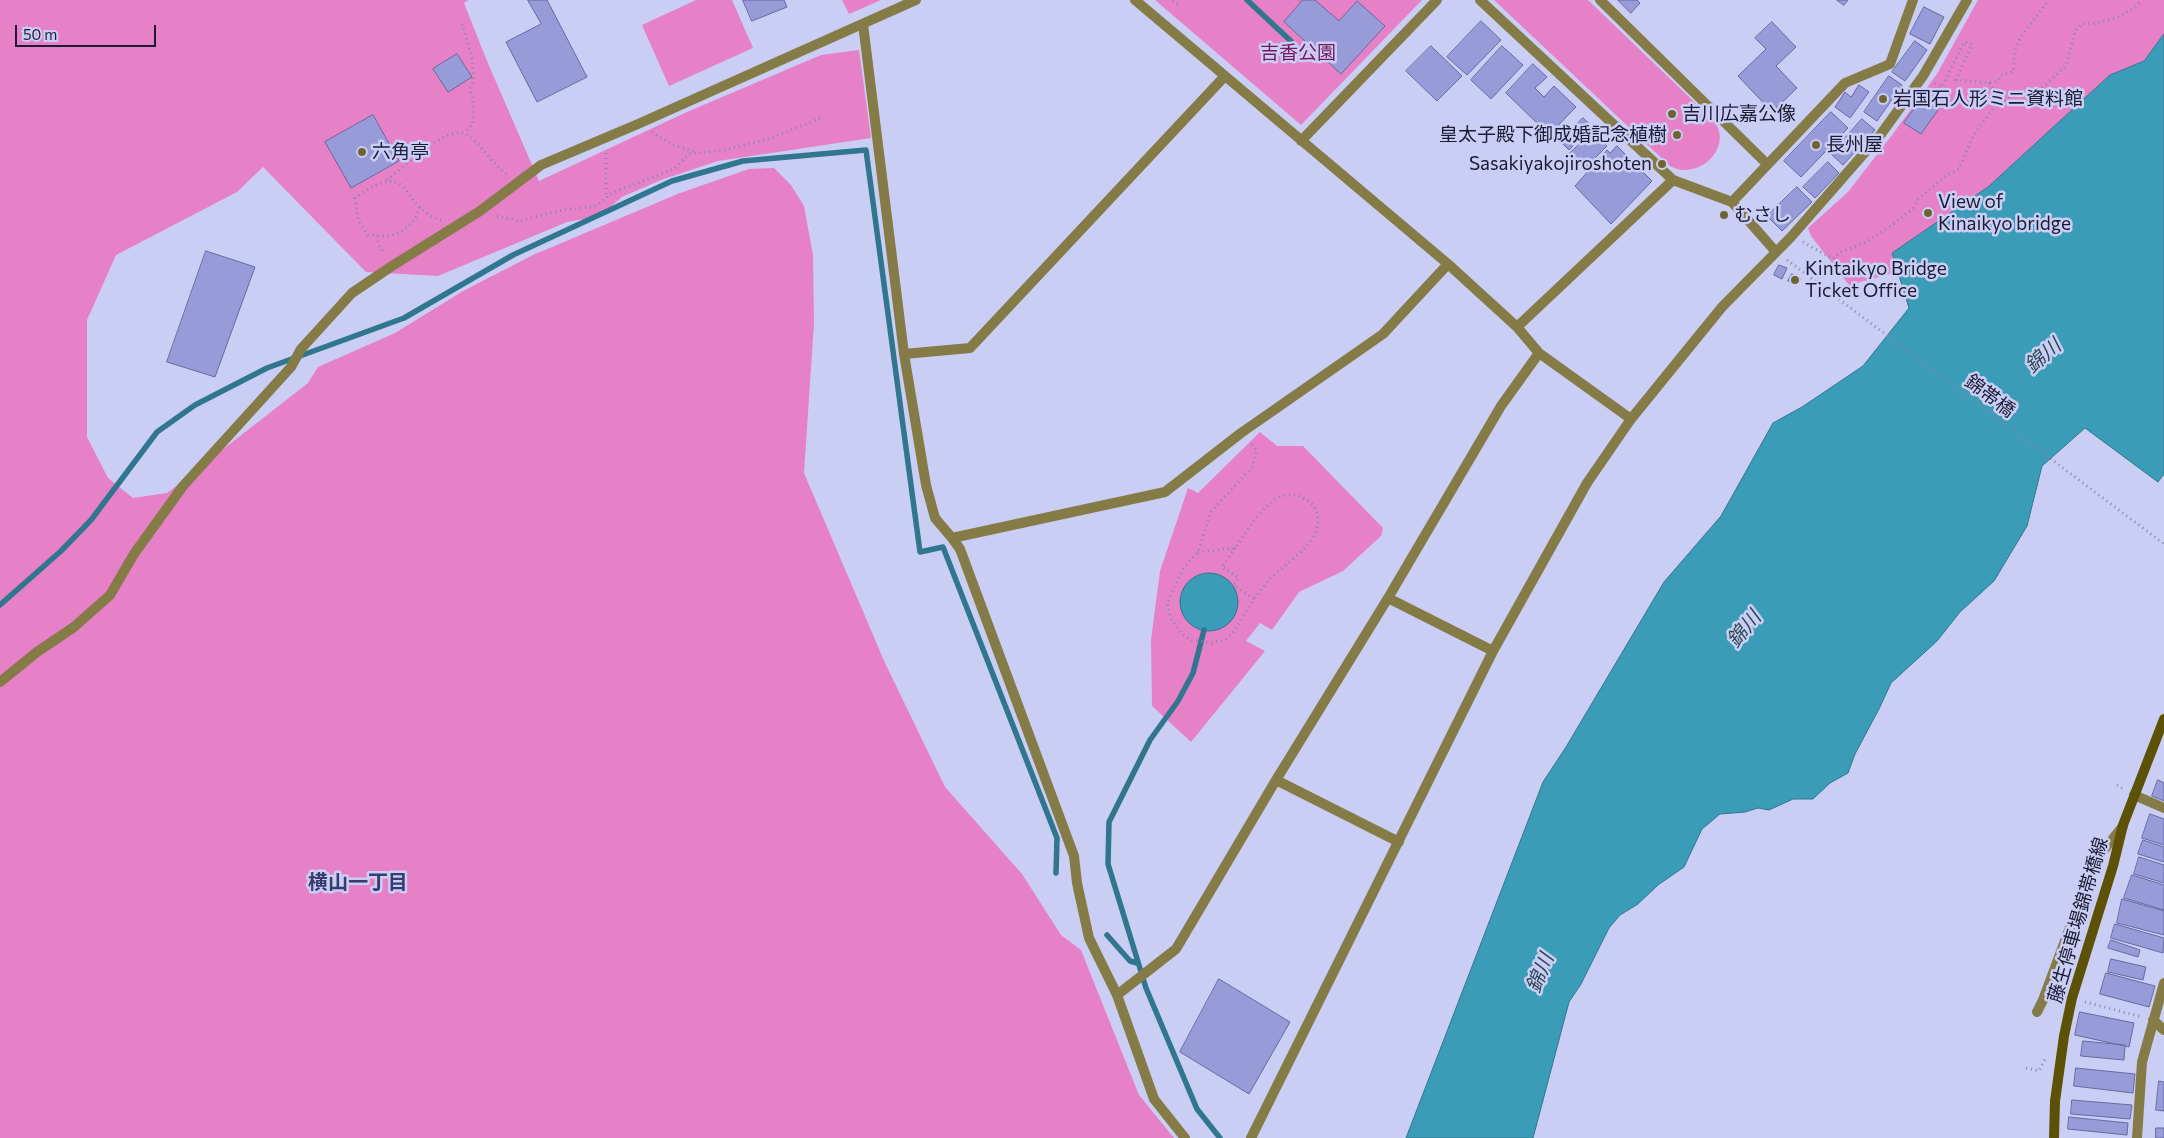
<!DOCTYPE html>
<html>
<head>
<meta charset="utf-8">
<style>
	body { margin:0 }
	#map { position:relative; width:2164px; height:1138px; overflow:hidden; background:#cacef4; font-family:Commissioner,sans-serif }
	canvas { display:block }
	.scale { position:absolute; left:15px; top:25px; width:141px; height:22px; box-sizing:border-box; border:2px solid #1b1c33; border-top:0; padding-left:6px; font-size:15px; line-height:18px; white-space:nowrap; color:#1b1c33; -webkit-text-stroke:4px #cacef4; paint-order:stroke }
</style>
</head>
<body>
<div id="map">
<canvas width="2164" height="1138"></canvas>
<div class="scale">50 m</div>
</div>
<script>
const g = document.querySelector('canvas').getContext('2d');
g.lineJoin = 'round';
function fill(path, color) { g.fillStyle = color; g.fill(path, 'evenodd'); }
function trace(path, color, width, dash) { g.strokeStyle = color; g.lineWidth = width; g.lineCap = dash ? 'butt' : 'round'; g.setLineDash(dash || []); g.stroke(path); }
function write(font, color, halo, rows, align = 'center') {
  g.font = font + ' Commissioner,"Noto Sans JP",sans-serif'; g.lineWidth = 5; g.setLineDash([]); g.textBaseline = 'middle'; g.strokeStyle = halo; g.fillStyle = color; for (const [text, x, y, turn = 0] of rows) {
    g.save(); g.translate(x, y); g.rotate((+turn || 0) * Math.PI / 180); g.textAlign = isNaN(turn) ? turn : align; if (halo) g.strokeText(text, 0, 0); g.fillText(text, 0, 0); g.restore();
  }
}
fill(new Path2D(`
	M0,0H469L464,3L487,61L539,181L687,112L821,55L859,50L871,138L718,161L661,180L622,197L600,216L567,222L438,276L366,272L263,167L237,192L116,255L87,320V437L108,478L133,498L167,493L308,383L318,367L395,333L463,291L533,255L680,193L749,169L774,168L791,185L804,206L813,255L814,323L804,473L885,663L945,787L1022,874L1061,935L1081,950L1139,1095L1174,1138H0Z
	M696,0H732L753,48L669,86L642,25Z
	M842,0H881L849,14Z
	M1155,0H1422L1301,125Z
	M1494,0H1588L1711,118C1713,121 1717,125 1718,128C1728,155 1693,180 1670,166Z
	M1978,0H2164V34L2144,61L2110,75L1988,187L1892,253L1898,272L1849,285L1811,236L1808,228L1848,192L1892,135L1937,74Z
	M1260,432L1277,446H1303L1383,528L1381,536L1343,571L1299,592L1272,630L1260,623L1246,641L1265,651L1191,742L1152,706L1151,640L1160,571L1188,488L1198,493Z`), '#e680c7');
const water = new Path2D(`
	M2164,34V474L2158,482L2085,428L2042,466L2027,526L1994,581L1960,612L1937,641L1891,683L1879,709L1855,754L1848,773L1830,783L1813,799H1793L1769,810L1758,808L1745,812L1720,814L1702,829L1684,867L1658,885L1638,904L1620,915L1609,928L1581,984L1569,1002L1533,1138H1406L1543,782L1566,747L1664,582L1721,516L1773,423L1802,407L1863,366L1909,308L1892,253L1988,187L2110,75L2144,61Z
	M1180 602a29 29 0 1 1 58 0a29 29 0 1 1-58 0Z`);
fill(water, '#3b9cb7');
trace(water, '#31768f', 1);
trace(new Path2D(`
	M1247,0L1294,44
	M0,605L61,551L91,520L157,432L195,405L267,368L404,318L513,255L672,181L743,161L866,150L920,552L943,547L1057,838L1056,873
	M1204,630L1193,673L1178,701L1150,740L1109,822L1108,864L1146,988L1197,1109L1220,1138
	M1107,935L1130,961L1137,963`), '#31768f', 5.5);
const building = new Path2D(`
	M528,0H547L587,77L537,102L506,42L541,24Z
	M743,0H784L787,7L752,21Z
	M1303,0H1315L1339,21L1357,1L1385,26L1341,74L1284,22Z
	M1618,0H1637L1640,3L1631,13Z
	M1837,0H1848L1844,5Z
	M1924,7L1944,17L1930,44L1910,34Z
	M1481,21L1501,40L1467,75L1447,57Z
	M1772,22L1796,47L1776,66L1797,88L1772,112L1738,76L1766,49L1755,38Z
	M1915,41L1927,50L1905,81L1892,72Z
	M1431,46L1462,76L1437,101L1406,71Z
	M1502,46L1523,65L1491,99L1471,80Z
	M457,54L472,77L448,92L433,69Z
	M1533,64L1547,77L1535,88L1544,97L1554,86L1576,107L1543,141L1534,133L1540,126L1506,93Z
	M1889,76L1902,85L1877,121L1864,112Z
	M1859,85L1869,92L1850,118L1835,107L1845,92L1851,97Z
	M1929,89L1945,100L1921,134L1904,123Z
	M1831,112L1848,128L1801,177L1784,161Z
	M373,115L399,161L351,188L325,142Z
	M1583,118L1592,126L1569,150L1560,141Z
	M1862,119L1875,130L1843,165L1831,154Z
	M1593,132L1607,146L1584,169L1569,154Z
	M1617,146L1652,181L1611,224L1575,186L1607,150L1610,153Z
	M1828,162L1839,173L1815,198L1803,187Z
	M1797,187L1812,202L1782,231L1767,216Z
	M206,251L255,267L215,377L167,362Z
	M1779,265L1787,268L1782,279L1774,275Z
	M1792,274L1801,279L1797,285L1788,281Z
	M2158,780L2164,783V801L2152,796Z
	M2150,814L2164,819V845L2142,838Z
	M2143,840L2164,847V862L2138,854Z
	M2139,857L2164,865V883L2134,874Z
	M2132,875L2164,885V910L2124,898Z
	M2122,899L2164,911V935L2117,923Z
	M2115,924L2164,938L2163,953L2111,938Z
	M2111,940L2140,950L2138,957L2108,948Z
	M2111,959L2146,967L2143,980L2108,972Z
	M2106,973L2155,986L2149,1007L2100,994Z
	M1219,979L1290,1022L1249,1094L1180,1052Z
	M2080,1012L2134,1023L2129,1047L2075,1035Z
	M2083,1041L2125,1045L2124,1060L2081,1056Z
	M2076,1068L2135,1074L2133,1093L2074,1086Z
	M2159,1081L2164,1082V1111L2156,1110Z
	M2072,1100L2132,1105L2130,1119L2071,1114Z
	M2069,1117L2128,1123L2127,1135L2068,1129Z
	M2156,1128H2164V1138H2156Z`);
fill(building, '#979cd9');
trace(building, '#6569a2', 1);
trace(new Path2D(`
	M1173,0L1180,6
	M1299,0L1301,2
	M462,24C468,42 479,73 470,90L473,100V123L464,133
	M1935,83L1942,87L1964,42L1972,44L1956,80L1989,83L1998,81L2001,75L2013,72L2015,51L2022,35L2049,0
	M1989,83C1995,90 1996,96 2003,102
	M652,132L673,145L696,152
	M606,153V196
	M387,180C400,169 447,125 465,134C479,140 492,165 507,174
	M420,207C409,234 396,238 368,235L358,220L355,198C415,155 398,208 441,220
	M497,216L519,221L557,211L596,206L612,193L674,169L689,154L724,150L769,139L823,117
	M377,236L379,245L384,254
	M1803,242L1833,259L1841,252L1868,241L1895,223L1913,208L1918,199L1947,175L1959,169L1973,136L1994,108L2012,96L2043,87L2066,66L2075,31L2082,24C2101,24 2130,16 2141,0
	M1787,260L2164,544
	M1235,548L1222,567L1239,578L1234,585L1254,599L1233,633L1225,640L1212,643L1190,640L1182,634L1171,619L1167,603L1183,569L1198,552L1211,512L1252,467L1257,450L1250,443
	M1198,552L1235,548C1252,525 1277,475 1311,503C1319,510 1319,522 1316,531C1309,550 1285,564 1271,578C1265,584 1260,592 1254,599
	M2117,785L2123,789
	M2085,1002L2142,1017
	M2026,1068L2039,1071L2045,1059`), '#8588a8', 3, [1, 4]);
trace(new Path2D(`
	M1135,0L1448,264L1517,327L1539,353L1631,419
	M1480,0L1673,180L1732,202L1776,252
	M1600,0L1766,163
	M863,24L904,354L926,485L935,518L952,538L1165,492L1241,433L1383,334L1448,264
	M1301,141L1437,0
	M1732,202L1845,83L1890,64L1913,0
	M1517,327L1673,180
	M904,354L970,348L1225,76
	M952,538L960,549L1074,856L1077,883L1089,938L1117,995L1154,1099L1185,1138
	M1388,598L1493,651
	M0,682L37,652L74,627L110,595L134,554L183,486L291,367L301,349L352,293L392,266L480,211L541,165L638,124L916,0
	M1276,780L1399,842
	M2134,795L2164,808
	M1117,995L1176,949L1276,780L1388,598L1501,406L1539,353
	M2037,1012L2043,1000L2091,871L2099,856L2123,826
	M2153,1020L2164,1030
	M1251,1138L1493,651L1587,483L1631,419L1722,307L1791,237L1881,134L1923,76L1967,0
	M2137,1138L2142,1062L2164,983`), '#847b46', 10);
trace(new Path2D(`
	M2054,1138L2055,1101L2064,1036L2072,998L2113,866L2123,825L2164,719`), '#5c5104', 10);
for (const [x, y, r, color] of [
	[1883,99,5,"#6d6430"],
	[1672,114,5,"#6d6430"],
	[1677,135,5,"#6d6430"],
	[1816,145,5,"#6d6430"],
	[362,152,5,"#6d6430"],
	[1662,164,5,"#6d6430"],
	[1928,213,5,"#6d6430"],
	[1724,215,5,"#6d6430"],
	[1795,280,5,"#6d6430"]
]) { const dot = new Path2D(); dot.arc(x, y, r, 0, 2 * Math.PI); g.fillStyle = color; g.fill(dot); trace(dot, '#cacef4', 2); }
write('19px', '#771560', '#cacef4', [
	["吉香公園",1298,53]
]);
write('19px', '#1b1c33', '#cacef4', [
	["岩国石人形ミニ資料館",1893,99],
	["吉川広嘉公像",1682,114],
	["皇太子殿下御成婚記念植樹",1667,135,"right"],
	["長州屋",1826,145],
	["六角亭",372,152],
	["Sasakiyakojiroshoten",1652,164,"right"],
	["View of",1938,202],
	["Kinaikyo bridge",1938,224],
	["むさし",1734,215],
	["Kintaikyo Bridge",1805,269],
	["Ticket Office",1805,291]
], 'left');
write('19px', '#1b1c33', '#cacef4', [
	["錦帯橋",1990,396,37],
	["藤生停車場錦帯橋線",2078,920,-74]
]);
write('italic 20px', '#2b4852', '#cacef4', [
	["錦川",2043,356,-41],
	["錦川",1744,629,-51],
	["錦川",1540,973,-68]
]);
write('bold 20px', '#393a6f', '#cacef4', [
	["横山一丁目",358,882]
]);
</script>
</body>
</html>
